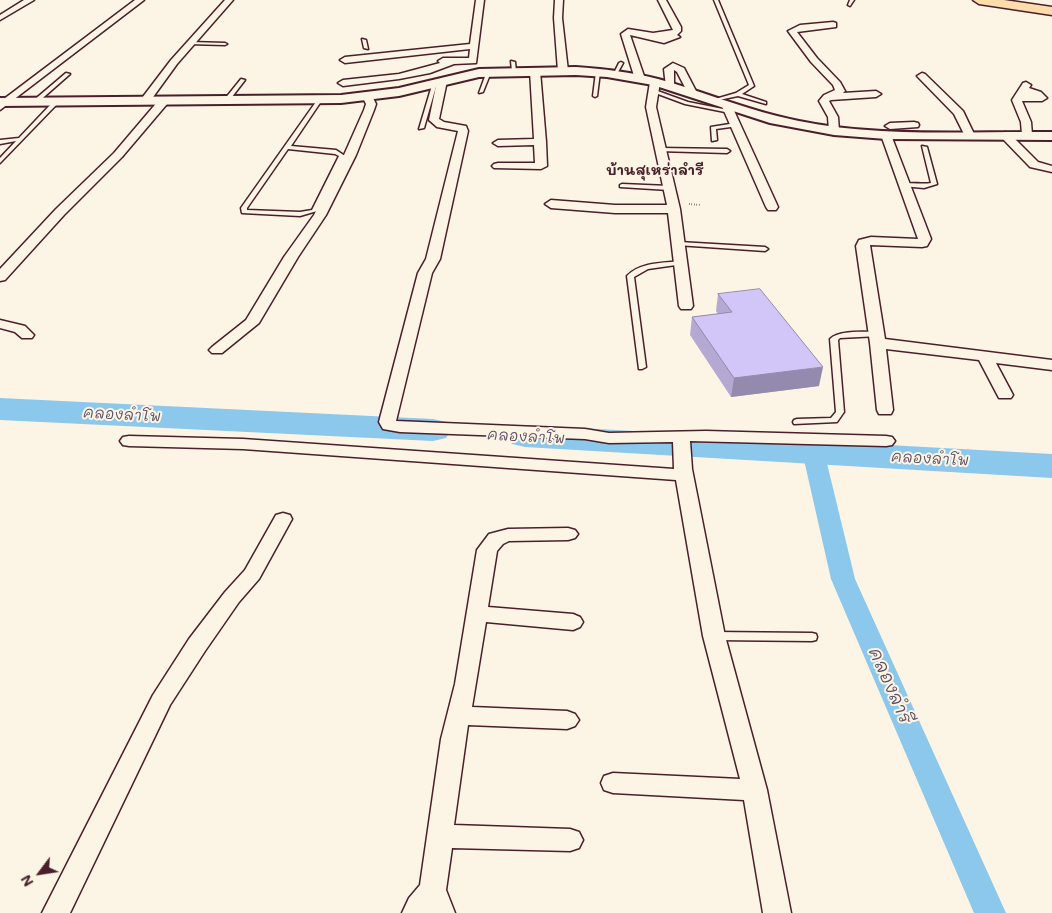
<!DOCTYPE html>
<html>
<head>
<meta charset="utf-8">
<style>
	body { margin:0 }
	#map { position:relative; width:1052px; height:913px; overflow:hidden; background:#fcf5e5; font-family:Mali,sans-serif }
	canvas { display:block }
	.north { position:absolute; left:15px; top:848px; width:50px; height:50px; -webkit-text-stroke:4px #fcf5e5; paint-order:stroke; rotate:239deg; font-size:14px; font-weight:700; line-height:20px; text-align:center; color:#4a1f2b }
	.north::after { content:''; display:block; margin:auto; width:18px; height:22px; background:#4a1f2b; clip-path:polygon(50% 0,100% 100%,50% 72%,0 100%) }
</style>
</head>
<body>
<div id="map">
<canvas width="1052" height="913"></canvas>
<div class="north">N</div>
</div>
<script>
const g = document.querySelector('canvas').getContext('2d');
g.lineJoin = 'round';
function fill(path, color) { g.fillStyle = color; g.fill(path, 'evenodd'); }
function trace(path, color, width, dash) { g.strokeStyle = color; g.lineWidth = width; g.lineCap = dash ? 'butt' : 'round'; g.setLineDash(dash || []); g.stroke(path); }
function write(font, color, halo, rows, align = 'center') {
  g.font = font + ' Mali,"Playpen Sans Thai",sans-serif'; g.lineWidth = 4; g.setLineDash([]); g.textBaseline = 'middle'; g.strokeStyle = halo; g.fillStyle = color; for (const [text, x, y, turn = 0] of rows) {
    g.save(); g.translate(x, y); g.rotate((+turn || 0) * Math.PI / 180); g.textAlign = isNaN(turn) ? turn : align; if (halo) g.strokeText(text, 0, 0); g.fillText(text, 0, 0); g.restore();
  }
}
fill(new Path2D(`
	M813,445L820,447L824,451L855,579L1006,913H974L831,579L802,451L806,447Z`), '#8cc7ec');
fill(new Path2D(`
	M0,398L433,419L446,422L451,430L446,438L433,441L0,420Z
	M525,425L1052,454V478L525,447L512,444L507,436L512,428Z`), '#8cc7ec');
const service = new Path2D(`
	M714,0H718L754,86L742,94L766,102V104L738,96L714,101L712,100L736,93L749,85Z
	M850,0H854L850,6L848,5Z
	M362,39L366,40L368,49L364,48Z
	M190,42L225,43L227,44L225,45L188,44Z
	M511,61L515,62L516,72L512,71Z
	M621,62L623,63L617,74L613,75L619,63Z
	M487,71L491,72L483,92L479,93Z
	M598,71L600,72L597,96L595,97L593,96L596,72Z
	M66,73L70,74L37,103H33V101Z
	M241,79L245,80L228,102H224V100Z
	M433,82L437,83L424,128L419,129Z
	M652,89L688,102L733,111L730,113L685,104L650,91V90Z
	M318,99L322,100L291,146L336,150L345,156L317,211L300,216L242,213L241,208ZM288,149L335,154L339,156L312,210L300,212L247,210V208Z
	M53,102L58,103L0,163V158L16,141L0,144V140L19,138Z
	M736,123L738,124V126L716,129L717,140L712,141L711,127Z
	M922,146L927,147L937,184L924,188L902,186L901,185C909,181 921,185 931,183Z
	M660,148L727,149L730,151L727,153L658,151V149Z
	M622,184L669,186L672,188L669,190L620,187V185Z
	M679,242L765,247L768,249L765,251L677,245L676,244Z
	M681,261L683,262V264L648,269L634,277L646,367L642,369H639L627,276C640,262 663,263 681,261Z
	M876,332L880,334L879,336L840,338L838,340L844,412L837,422L794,424L793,422L794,420L797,419L831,418L836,412L830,339C839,330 863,332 876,332Z
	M714,632L812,633L816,634L817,637L816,640L812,641L714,640L710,639L709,636L710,633Z`);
const minor = new Path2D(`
	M24,0H34L0,20V15Z
	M135,0H144L0,110V102Z
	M225,0H233L177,64L148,104H140L139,102L171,60Z
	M476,0H484L476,63L454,64L430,73L399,79L343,86L338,83L343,80L399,74L440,63L438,61L443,58H469L470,49L345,63L340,60L345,57L470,44Z
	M555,0H563L562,18L568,71L563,74L558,71L554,18Z
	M658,0H666L681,27V31L677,35L680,37L664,43L630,35L645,79L640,82L635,79L621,34L628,29L653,33L673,30Z
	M833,22L836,23V27L797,32L817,58L840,82L845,91L843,93L876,91L881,94L876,97L831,100L829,101L838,117L839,131L834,134L829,131L828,117L819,101L824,95L835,90L833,85L811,62L788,31L800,25Z
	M673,63L684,68L697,93L695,95H689L677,72L674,70V85L669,88L666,87L664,69Z
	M535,68L540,71L546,142L547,166L541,169L494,168L492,166L494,164L498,163H535L534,145L498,146L493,143L498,140L534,139L530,71Z
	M922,73L925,74L963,111L975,136L974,138H966L954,114L917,76Z
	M442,78L447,81L439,119L444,122L466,126L468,131L440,259L432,273L396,421L585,429L609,433L706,431L886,436L892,437L895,441L892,445L886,446L690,441L692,469L725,636L767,790L791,913H763L744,800L613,793L604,790L601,783L604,776L613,773L740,779L703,636L676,480L243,449L129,446L123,445L120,441L123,437L129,436L243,439L674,469L673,442L609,443L585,439L400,432L383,429L379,422L418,273L426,259L458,131L437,127L429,120L437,81Z
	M655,79L660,82L656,107L680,209L693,306L691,309H681L679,306L668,213H615L551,208L545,204L551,200L615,205H667L646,107L650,82Z
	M1026,82L1031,85L1029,88L1041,92L1047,98L1042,101H1022L1031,122L1032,135L1027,138L1022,135L1021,122L1012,100L1023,83Z
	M368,95L372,96L376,104L374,110L356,155L326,215L298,257L259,323L222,353H212L209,350L212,347L246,320L284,257L314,215L344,155L364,110L366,104L363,98Z
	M163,99L167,100V104L122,157L64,215L5,280L0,281V269L56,209L114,153L159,100Z
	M726,101L731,104L778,207L776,210H768L766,207L721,104Z
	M914,122L918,123L919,125L918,127L890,129L885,126L890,123Z
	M886,132L891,135L931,239L927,246L922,247L870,245L885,339L1052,360V370L996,363L1013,395L1011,398H999L979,360L886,349L893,410L891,414H879L877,410L870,343L856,246L859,240L871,237L918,239L881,135Z
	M1005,132L1009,133L1038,162L1052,166V172L1030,167L1001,137L1000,135Z
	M0,320L25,326L34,335L32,338H22L15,332L0,328Z
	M283,513L290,515L292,519L259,579L239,602L205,651L170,705L70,913H42L153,695L189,639L225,592L245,570L276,515Z
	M568,528L575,530L578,534L575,538L568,540L509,541L503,544L497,551L488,607L573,614L580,617L583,622L580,627L573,630L486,622L472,707L567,711L575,714L579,720L575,726L567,729L468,725L454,825L570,829L579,832L583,840L579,848L570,851L452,848L446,890L455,913H402L409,898L420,885L441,739L455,684L477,550L489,534L508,529Z`);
const tertiary = new Path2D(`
	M576,67C604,69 631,72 658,79C698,90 737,106 777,116C866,139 961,131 1052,132V140L886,139L834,135L770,123L653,85L607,77L576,75L479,77L399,96L341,103L0,106V98L341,95L399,88L479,69Z`);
const primary = new Path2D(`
	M973,0H1004L1052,7V15L979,4Z`);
trace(service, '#4a1f2b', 3);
trace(minor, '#4a1f2b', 3);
trace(tertiary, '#4a1f2b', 4);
trace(primary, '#4a1f2b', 3);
trace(new Path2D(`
	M689,204L701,205`), '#4a1f2b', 2, [0.5, 2]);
fill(service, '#fcf5e5');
fill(minor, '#fcf5e5');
fill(tertiary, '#fcf5e5');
fill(primary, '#fbddab');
fill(new Path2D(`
	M718,294L819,386L731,397L690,335L692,317L718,314L716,311Z`), '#b5a9d4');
fill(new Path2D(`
	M823,367L819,386L731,397L734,378Z`), '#938aad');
const building = new Path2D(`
	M760,289L823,367L734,378L692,317L732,312L718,294Z`);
fill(building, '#d2c5f7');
trace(building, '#938aad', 1);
write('bold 14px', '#4a1f2b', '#fcf5e5', [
	["บ้านสุเหร่าลำรี",655,171]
]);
write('italic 15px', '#5e5165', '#fcf5e5', [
	["คลองลำโพ",122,415,3],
	["คลองลำโพ",526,437,3],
	["คลองลำโพ",930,459,3]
]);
write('italic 18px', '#5e5165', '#fcf5e5', [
	["คลองลำรี",890,686,66]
]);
</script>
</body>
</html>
